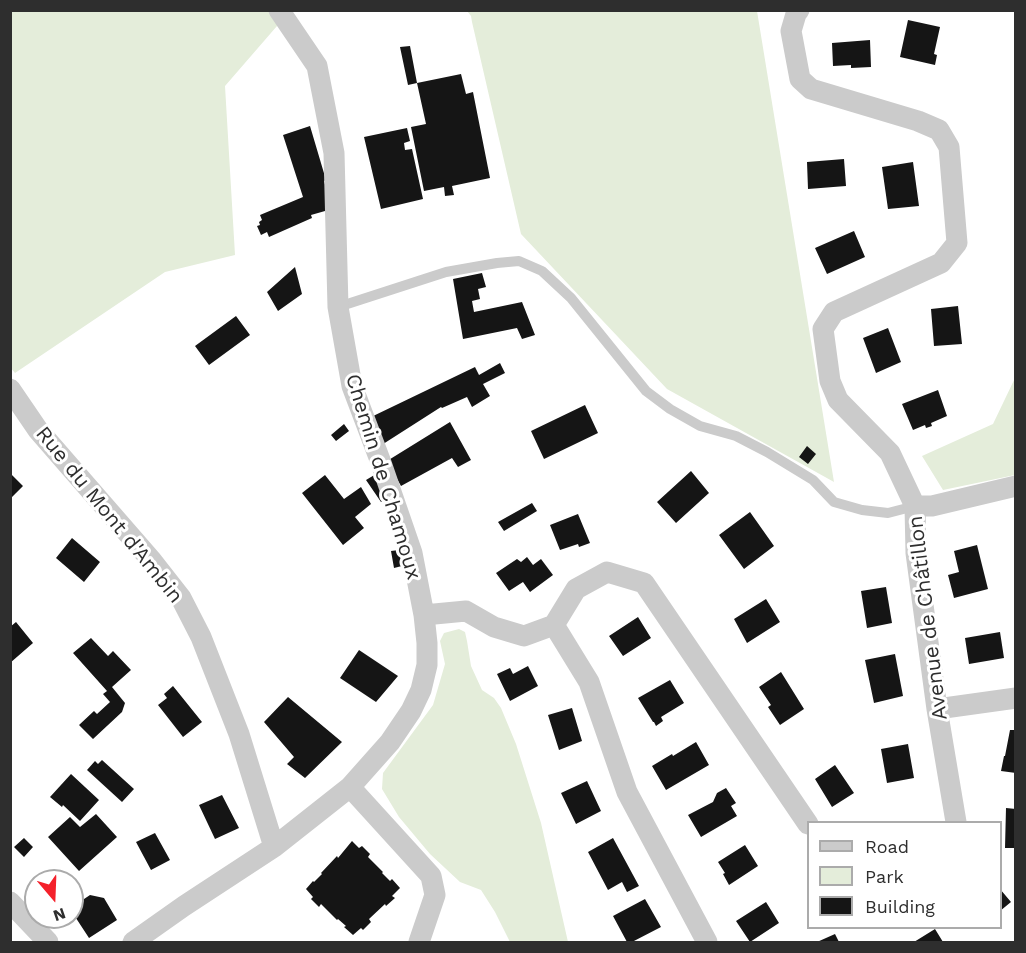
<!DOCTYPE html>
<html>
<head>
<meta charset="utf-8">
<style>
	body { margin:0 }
	#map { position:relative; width:1026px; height:953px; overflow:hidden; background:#fff; font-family:"Work Sans",sans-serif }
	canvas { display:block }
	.frame { position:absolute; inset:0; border:12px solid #2e2e2e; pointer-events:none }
	.legend { position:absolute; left:807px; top:821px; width:195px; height:108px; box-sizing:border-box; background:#fff; border:2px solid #ababab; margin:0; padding:8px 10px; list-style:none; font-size:18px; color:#2e2e2e }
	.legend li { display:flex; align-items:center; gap:12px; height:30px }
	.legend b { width:30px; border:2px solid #ababab }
	.north { position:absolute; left:24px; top:869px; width:60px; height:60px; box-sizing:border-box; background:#fff; border:2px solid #ababab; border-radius:50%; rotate:161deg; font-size:16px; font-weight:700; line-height:24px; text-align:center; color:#2e2e2e }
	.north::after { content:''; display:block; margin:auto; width:21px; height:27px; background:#f4212b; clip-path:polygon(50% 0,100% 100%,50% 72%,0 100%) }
</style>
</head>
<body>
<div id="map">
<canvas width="1026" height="953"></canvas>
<div class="frame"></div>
<ul class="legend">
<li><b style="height:8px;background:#cbcbcb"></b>Road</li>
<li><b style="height:16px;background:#e4edda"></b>Park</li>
<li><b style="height:16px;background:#151515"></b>Building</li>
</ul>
<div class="north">N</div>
</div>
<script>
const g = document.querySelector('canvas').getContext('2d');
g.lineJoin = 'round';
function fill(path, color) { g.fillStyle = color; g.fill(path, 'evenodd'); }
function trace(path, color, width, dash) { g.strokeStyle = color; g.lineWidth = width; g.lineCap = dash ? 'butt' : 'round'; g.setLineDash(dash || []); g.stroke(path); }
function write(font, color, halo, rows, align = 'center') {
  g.font = font + ' "Work Sans",sans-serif'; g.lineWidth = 6; g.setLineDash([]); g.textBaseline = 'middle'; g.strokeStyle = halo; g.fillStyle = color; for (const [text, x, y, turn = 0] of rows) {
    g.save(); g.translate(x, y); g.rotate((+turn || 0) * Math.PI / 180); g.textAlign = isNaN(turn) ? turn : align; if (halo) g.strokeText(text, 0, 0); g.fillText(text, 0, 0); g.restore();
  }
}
fill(new Path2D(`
	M10,11H290L225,86L235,255L165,272L15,373L10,367Z
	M467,11H757L834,482L667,389L521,234L472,22L471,16Z
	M1015,378V475L943,490L922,456L993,424Z
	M459,629L465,632L467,641L471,666L482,690L494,698L501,708L516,744L541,823L568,942H510L495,912L481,890L460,882L430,854L399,817L382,789L383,773L433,705L445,664L440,641L444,633Z`), '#e4edda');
fill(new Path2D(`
	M908,20L940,27L934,54L937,55L935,65L900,57Z
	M870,40L871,67L851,68V65L833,66L832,43Z
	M410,46L417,83L408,85L400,47Z
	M461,74L466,94L473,92L490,178L452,186L454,195L445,196L444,187L424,191L411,127L426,124L417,83Z
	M310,126L326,180L324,181L332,209L311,215L312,218L269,237L267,232L261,235L257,226L260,225L259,222L262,220L260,215L303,197L283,135Z
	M407,128L410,141L404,143L405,150L412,149L423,199L381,209L364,137Z
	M844,159L846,186L808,189L807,162Z
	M913,162L919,206L888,209L882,167Z
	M854,231L865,257L827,274L815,248Z
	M295,267L302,294L278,311L267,292Z
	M482,273L486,287L478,289L480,299L472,301L474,312L522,302L535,335L522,339L517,328L463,339L453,279Z
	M958,306L962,344L934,346L931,309Z
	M236,316L250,335L209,365L195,346Z
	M888,328L901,362L876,373L863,338Z
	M500,363L505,373L483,384L490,396L472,407L467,397L442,408L441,407L380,446L369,418L475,367L479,375Z
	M938,390L947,416L931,423L932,426L926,428L925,425L913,430L902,404Z
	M585,405L598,433L544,459L531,431Z
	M450,422L471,460L458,467L452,458L401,486L387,461Z
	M344,424L349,431L336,441L331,435Z
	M807,446L816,454L808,464L799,457Z
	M691,471L709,493L676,523L657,502Z
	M10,473L23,486L10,499Z
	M376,474L387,498L381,502L366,480Z
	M325,475L344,499L361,487L371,504L355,517L364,528L343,545L302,493Z
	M532,503L537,511L504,531L498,522Z
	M750,512L774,546L744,569L719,535Z
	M578,514L590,543L579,547L578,544L560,550L550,525Z
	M72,538L100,562L84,582L56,558Z
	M977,545L988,589L954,598L948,575L959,572L954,551Z
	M399,550L402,566L394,568L391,551Z
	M527,557L533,565L541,559L553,575L530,592L523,582L509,591L496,573L517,559L521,562Z
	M886,587L892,623L867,628L861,591Z
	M766,599L780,622L747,643L734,619Z
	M638,617L651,638L623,656L609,636Z
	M16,622L33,643L10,663V627Z
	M1000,632L1004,658L969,664L965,638Z
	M91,638L108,656L113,651L131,670L112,687L125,703L122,712L93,739L79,725L94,711L97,714L110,702L103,694L107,691L73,653Z
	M359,650L398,676L376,702L340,678Z
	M895,654L903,696L874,703L865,660Z
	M528,666L538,686L510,701L497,674L510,668L513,674Z
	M781,672L804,709L780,725L768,707L771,705L759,687Z
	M670,680L684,703L661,717L663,721L656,726L654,722H653L638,698Z
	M173,686L202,722L183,737L158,705L167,698L164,694Z
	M288,697L342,742L305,778L287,764L294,757L264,722Z
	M572,708L582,741L559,750L548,715Z
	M1010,730H1016V773L1001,771L1004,756H1005Z
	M696,742L709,765L666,790L652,766L672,754L673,756Z
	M908,744L914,778L887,783L881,749Z
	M102,760L134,789L122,802L87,770L95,761L98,764Z
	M835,765L854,793L832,807L815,779Z
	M71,774L99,800L80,821L63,805L62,807L50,797Z
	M587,781L601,811L576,824L561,793Z
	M726,788L736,803L731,806L737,816L701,837L688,815L713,802L717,793Z
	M222,795L239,828L215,839L199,805Z
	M1006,808L1016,809V848H1005Z
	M96,814L117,837L79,871L48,837L70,817L80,827Z
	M155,833L170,860L151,870L136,842Z
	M24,838L33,847L24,857L14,847Z
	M613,838L639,886L627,892L622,882L608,890L588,852Z
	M352,841L359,848L362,846L370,854L368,857L383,872L382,873L390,881L392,879L400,888L392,896L395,898L386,906L385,904L369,919L371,922L363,930L361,928L353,935L344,927L346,926L338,919L337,920L321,904L319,907L311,899L313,897L306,889L313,881L314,882L322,874L321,873L337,856L338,858Z
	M745,845L758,866L729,885L723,874L725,873L718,862Z
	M1000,889L1011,902L1000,911Z
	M90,895L104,898L117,920L89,938L72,912V907Z
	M645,899L661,927L632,942H627L613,916Z
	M766,902L779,923L750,942L736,921Z
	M935,929L943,942H914Z
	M835,934L839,942H817Z`), '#151515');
trace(new Path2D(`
	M338,307L446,272L497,263L519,261L542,271L571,298L646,391L670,409L700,426L736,436L767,452L813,480L834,502L862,510L888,513L915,506`), '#cbcbcb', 10);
trace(new Path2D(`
	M799,10L796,14L791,31L800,79L811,89L918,121L939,130L949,147L957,243L941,263L834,312L823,329L830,381L838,400L890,453L915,506L916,553L937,709L956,822
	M10,389L38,430L152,561L181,598L201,637L239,734L274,847
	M915,506H932L1016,486
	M424,615L466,611L494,627L524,636L554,625L576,589L607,572L644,583L808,824
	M554,625L589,682L627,792L707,942
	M937,709L1016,698
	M350,787L431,876L435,895L419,942
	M10,902L48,942
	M133,942L184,906L274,847L350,787L390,742L411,711L421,690L427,665V643L424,615L412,553L380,460L352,386L338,307L334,153L317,66L279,10`), '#cbcbcb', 21);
write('21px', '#2e2e2e', '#fff', [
	["Chemin de Chamoux",383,477,73],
	["Rue du Mont d'Ambin",109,515,51],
	["Avenue de Châtillon",928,618,-97]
]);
</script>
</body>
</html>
